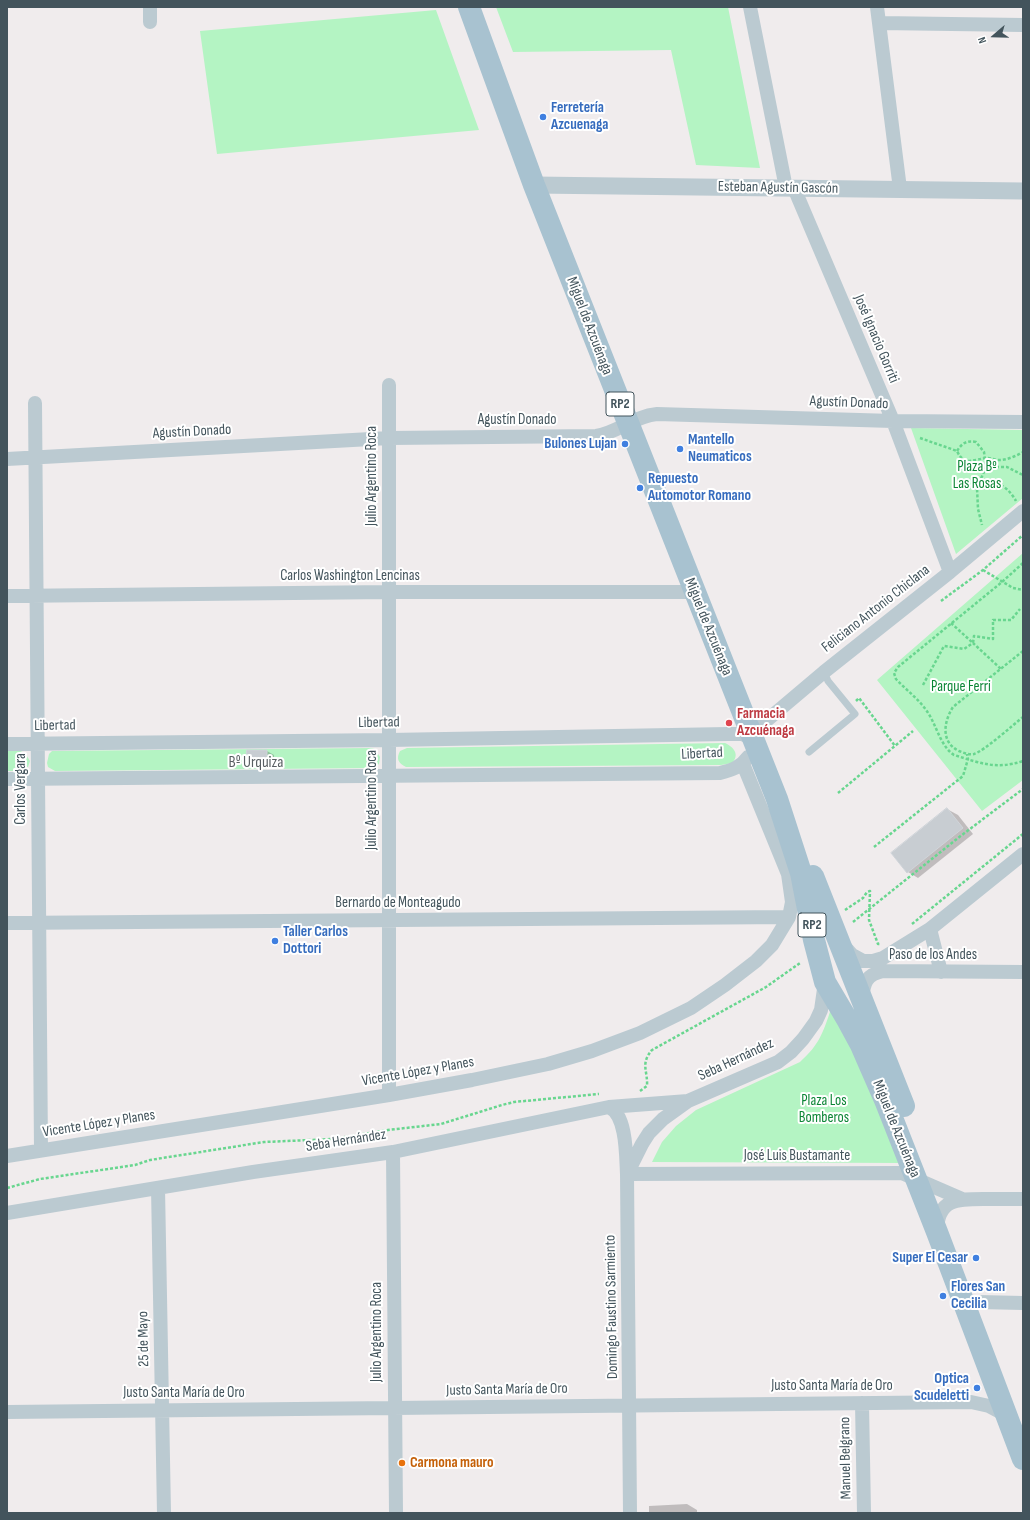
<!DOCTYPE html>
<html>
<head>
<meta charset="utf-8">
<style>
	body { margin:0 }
	#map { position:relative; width:1030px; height:1520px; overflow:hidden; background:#f0eced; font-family:"Sofia Sans Condensed",sans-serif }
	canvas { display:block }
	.frame { position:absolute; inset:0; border:8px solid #43545c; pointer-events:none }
	.north { position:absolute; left:974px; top:16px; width:40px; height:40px; -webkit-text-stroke:3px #fff; paint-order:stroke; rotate:250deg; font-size:11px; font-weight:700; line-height:16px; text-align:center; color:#43545c }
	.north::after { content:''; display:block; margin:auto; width:14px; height:18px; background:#43545c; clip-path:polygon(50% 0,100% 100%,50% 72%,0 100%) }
</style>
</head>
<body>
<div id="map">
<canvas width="1030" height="1520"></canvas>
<div class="frame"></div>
<div class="north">N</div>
</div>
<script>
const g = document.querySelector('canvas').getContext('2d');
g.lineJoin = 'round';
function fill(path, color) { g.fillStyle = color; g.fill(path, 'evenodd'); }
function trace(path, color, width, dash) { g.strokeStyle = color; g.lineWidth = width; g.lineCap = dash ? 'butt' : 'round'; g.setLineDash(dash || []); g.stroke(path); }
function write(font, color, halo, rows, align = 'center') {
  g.font = font + ' "Sofia Sans Condensed",sans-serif'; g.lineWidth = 4; g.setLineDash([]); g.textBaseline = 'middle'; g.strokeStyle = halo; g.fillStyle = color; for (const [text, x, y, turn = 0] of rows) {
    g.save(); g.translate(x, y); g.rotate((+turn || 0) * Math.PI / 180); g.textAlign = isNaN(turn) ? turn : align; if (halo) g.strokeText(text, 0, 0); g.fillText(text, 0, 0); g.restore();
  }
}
fill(new Path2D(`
	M496,7H728L760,168L696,165L671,50L513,52Z
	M436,10L479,130L217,154L200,31Z
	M911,428L1023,430V498L956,554Z
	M1023,553V780L982,811L877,680Z
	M725,743C734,747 740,755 732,763L721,765L406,767C398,763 396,759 400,751L407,748Z
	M370,748L375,749L380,757L379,764L373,768L55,771L48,767L47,763L49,754L52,751Z
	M7,751H20L25,753L30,761L28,767L20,771H7Z
	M831,1009L850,1040L904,1163L652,1162L662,1142L676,1126L696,1110L800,1062C819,1045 823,1033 831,1009Z`), '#b4f4c3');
fill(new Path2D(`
	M248,751H267L274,755V765H254L247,761Z
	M947,809L958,815L973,834L918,878L908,872Z
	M687,1504L697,1510V1513H649V1506Z`), '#0003');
const building = new Path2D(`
	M247,750H267V761L246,762Z
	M947,808L963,828L907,873L891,853Z`);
fill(building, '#c8cdd2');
trace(building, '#cfd4d9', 1);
trace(new Path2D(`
	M920,438L957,451C964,467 974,459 987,458C991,458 995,460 999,460C1007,460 1016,456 1023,452
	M957,451C962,443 967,440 976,442L984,452L986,467L977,488L978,509L982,525
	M986,467H1007L1023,475
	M977,488C981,487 986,484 990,483C1001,481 1011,492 1016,501
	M1023,563L1002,582L898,667L894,673L896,679C908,692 923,702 931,718C938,731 942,747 954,755C980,763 996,770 1023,761
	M983,570L1013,588L1023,590
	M941,601L983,570L1023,535
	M951,623L973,643L974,636L993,639V620H1011L1020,609
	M1023,651L953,707C944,721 940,742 959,751C964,753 969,755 974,754C984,751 1013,725 1023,717
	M923,685L944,646L964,649L973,643L1001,669
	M856,701L859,698L895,746
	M838,793L913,731
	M874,847L963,776L968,759L967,754
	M845,910L863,898L867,892L870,891L869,920L878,944H880
	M853,922L958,838L1023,789
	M912,924L1023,834
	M640,1091L647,1086C648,1071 640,1064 652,1050L766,987L800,963
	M7,1188L40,1179L135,1165L150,1160L264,1142L333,1139L388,1130L441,1124L502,1105L514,1102L599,1094`), '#68d68f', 2.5, [3, 2]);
trace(new Path2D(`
	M809,752L855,714L828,681L824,672`), '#bbcad1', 7);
trace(new Path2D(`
	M150,7V22
	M750,7L786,188
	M877,7L900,189
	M880,23L1023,25
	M794,188L893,421L950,572
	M389,385V1095
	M35,403L41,1150
	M7,459L389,438L596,436C617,433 634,416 657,414L893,421L1023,422
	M7,596L389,592H694
	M752,738L766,721L824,672L950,572L1023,511
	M7,744L389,740L728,734H742L752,738
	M7,779L720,773C732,770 741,767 748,757
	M7,923L789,917
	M930,929L941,972
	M844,946L852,955L863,961H873L883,958L930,929L1023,854
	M862,998C864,982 866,975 883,971L1023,972
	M609,1107C627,1115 626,1157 627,1174L630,1513
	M393,1152L396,1513
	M7,1156L389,1095L472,1080L548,1064L592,1051L640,1033L691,1008L725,985L756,961L772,945L789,917L792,902L788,874L743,764
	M628,1172L642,1144L649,1133L663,1119L688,1101L778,1062L791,1052L803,1039L816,1021L821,1010L825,982
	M627,1174L902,1173L962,1199
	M158,1188L164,1513
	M7,1213L253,1172L393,1152L609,1107L688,1101
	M937,1230C938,1199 957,1199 983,1199C996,1199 1010,1199 1023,1199
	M978,1302L1023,1303
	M862,1403L864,1513
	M7,1412L971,1402L989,1406L1006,1415`), '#bbcad1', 14);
trace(new Path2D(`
	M534,185L1023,191`), '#bbcad1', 17);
trace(new Path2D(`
	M469,7L534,185L777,799L801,873L814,940L825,982L848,1021L861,1045L885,1100L937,1232L1023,1459
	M813,876L904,1106`), '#a8c2d0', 22);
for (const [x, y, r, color] of [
	[543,117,4,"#3f7fe0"],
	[625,444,4,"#3f7fe0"],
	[680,449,4,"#3f7fe0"],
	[640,488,4,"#3f7fe0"],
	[729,723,4,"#e0444e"],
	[275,941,4,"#3f7fe0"],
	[976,1258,4,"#3f7fe0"],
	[943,1296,4,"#3f7fe0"],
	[977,1388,4,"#3f7fe0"],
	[402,1463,4,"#e8710a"]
]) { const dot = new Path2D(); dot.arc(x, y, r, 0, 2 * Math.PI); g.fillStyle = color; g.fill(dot); trace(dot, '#fff', 1.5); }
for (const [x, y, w] of [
	[620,404,28],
	[812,925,28]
]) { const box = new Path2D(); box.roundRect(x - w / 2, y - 12, w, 24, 3); g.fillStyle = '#fff'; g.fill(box); trace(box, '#43545c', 1); }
write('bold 14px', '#43545c', null, [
	["RP2",620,404],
	["RP2",812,925]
]);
write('bold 15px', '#366cbe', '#fff', [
	["Ferretería",551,108],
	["Azcuenaga",551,125],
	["Mantello",688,440],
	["Neumaticos",688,457],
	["Bulones Lujan",617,444,"right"],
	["Repuesto",648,479],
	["Automotor Romano",648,496],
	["Taller Carlos",283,932],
	["Dottori",283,949],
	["Super El Cesar",968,1258,"right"],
	["Flores San",951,1287],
	["Cecilia",951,1304],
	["Optica",969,1379,"right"],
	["Scudeletti",969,1396,"right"]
], 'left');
write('15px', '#43545c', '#fff', [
	["Esteban Agustín Gascón",778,188,1],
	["Miguel de Azcuénaga",589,326,69],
	["José Ignacio Gorriti",876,339,67],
	["Agustín Donado",849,403,2],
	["Agustín Donado",517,420],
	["Agustín Donado",192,432,-3],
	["Julio Argentino Roca",372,476,-90],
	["Carlos Washington Lencinas",350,576],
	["Feliciano Antonio Chiclana",876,609,-38],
	["Miguel de Azcuénaga",708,627,68],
	["Libertad",379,723,-1],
	["Libertad",55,726,-1],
	["Libertad",702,754,-3],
	["Carlos Vergara",21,789,-90],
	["Julio Argentino Roca",372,800,-90],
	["Bernardo de Monteagudo",398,903],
	["Paso de los Andes",933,955],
	["Seba Hernández",736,1060,-25],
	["Vicente López y Planes",418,1072,-10],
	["Vicente López y Planes",99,1124,-9],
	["Miguel de Azcuénaga",896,1129,68],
	["Seba Hernández",346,1141,-9],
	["José Luis Bustamante",797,1156],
	["Domingo Faustino Sarmiento",612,1307,-91],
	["Julio Argentino Roca",377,1332,-90],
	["25 de Mayo",144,1339,-91],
	["Justo Santa María de Oro",832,1386],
	["Justo Santa María de Oro",507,1390,-1],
	["Justo Santa María de Oro",184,1393],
	["Manuel Belgrano",846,1458,-91]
]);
write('15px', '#0b8535', '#fff', [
	["Plaza Bº",977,467],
	["Las Rosas",977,484],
	["Parque Ferri",961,687],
	["Plaza Los",824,1101],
	["Bomberos",824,1118]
]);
write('bold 15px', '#be3a42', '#fff', [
	["Farmacia",737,714],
	["Azcuénaga",737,731]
], 'left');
write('bold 15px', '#c56008', '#fff', [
	["Carmona mauro",410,1463]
], 'left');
write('16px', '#585e62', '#fff', [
	["Bº Urquiza",256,763]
]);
</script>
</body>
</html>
